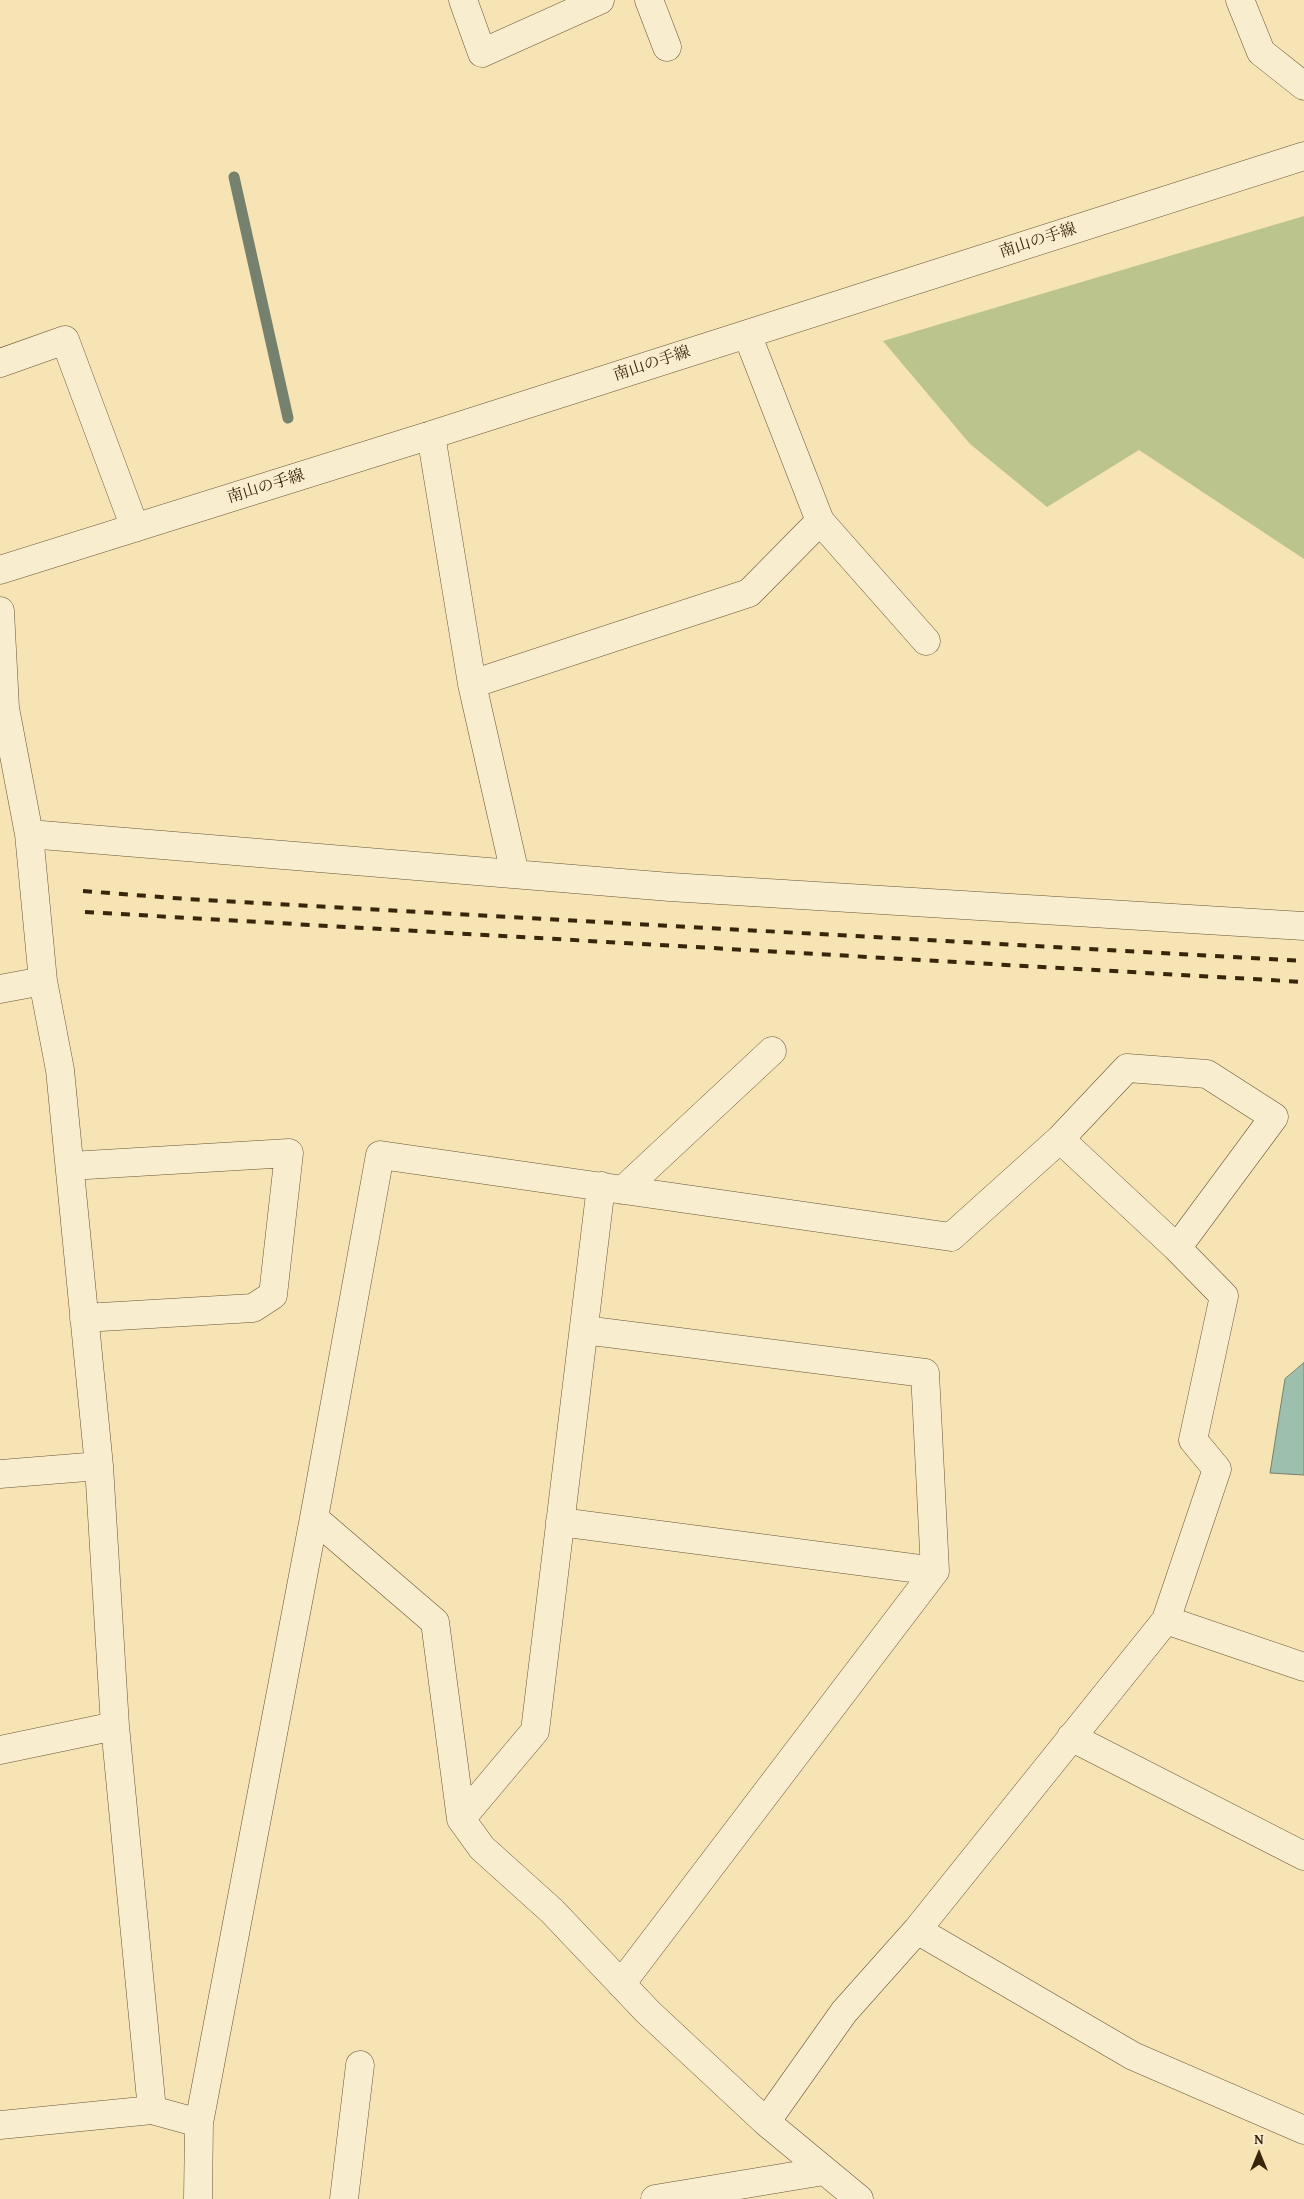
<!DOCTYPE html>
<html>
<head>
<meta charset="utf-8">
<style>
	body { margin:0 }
	#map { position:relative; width:1304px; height:2199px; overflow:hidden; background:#f6e4b5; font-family:"Gentium Book Plus",serif }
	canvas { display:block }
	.north { position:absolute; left:1234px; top:2129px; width:50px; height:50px; -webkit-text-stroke:4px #f9edcf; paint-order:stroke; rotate:0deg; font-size:14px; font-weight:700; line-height:20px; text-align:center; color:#39240c }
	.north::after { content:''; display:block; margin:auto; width:18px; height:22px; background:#39240c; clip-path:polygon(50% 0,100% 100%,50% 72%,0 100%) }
</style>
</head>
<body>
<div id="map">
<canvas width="1304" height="2199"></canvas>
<div class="north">N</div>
</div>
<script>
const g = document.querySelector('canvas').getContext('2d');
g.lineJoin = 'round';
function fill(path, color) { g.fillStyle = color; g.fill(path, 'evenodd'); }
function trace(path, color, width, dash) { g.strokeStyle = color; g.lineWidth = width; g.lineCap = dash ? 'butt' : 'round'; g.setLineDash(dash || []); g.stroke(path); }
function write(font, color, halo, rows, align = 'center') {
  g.font = font + ' "Gentium Book Plus","Noto Serif JP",serif'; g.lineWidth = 4; g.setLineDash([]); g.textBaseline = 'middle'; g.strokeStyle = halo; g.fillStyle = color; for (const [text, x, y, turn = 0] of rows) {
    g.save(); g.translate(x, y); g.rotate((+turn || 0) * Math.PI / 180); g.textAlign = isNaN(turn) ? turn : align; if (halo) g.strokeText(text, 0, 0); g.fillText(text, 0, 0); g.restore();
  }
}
fill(new Path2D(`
	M1304,216V559L1139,450L1047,507L970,444L883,341Z`), '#bcc48d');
const water = new Path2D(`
	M1304,1363V1475L1270,1473L1285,1379Z`);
fill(water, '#9dbfad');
trace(water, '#75816d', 1);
trace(new Path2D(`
	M234,177L288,418`), '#75816d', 11);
const minor = new Path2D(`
	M463,0L482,53L600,0
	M649,0L667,47
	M1240,0L1261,52L1304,86
	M0,363L65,340L135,528
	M431,435L472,684L515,874
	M820,521L926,641
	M0,570L431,435L1304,156
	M0,611L5,708L29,834L43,981L60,1070L99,1466L115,1726L152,2110
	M472,684L749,593L820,521L747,334
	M29,834L670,887L1304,926
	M0,989L43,981
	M1060,1139L1127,1068L1207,1074L1274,1117L1177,1248
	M70,1166L289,1153L273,1295L253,1308L84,1318
	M623,1190L772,1051
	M0,1474L99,1466
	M314,1518L435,1622L461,1819L482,1848L552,1911L648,2012L766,2122L859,2199
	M560,1522L935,1571L925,1373L584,1330
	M1166,1620L1304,1667
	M1071,1737L1304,1856
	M0,1750L115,1726
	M461,1819L535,1731L601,1186
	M917,1930L1133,2056L1304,2130
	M621,1984L935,1571
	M199,2123L314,1518L380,1155L951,1237L1060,1139L1177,1248L1224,1296L1193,1440L1217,1469L1166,1620L917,1930L844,2012L766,2122
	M0,2125L152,2110L199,2123L198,2199
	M344,2199L360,2065
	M655,2199L824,2171`);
trace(minor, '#685436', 29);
trace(minor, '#f9edcf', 28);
trace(new Path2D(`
	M83,891L187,899L1304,961
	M85,912L1304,982`), '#39240c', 4, [9, 9]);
write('16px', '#39240c', '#f9edcf', [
	["南山の手線",1038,241,-18],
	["南山の手線",652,364,-18],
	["南山の手線",266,487,-17]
]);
</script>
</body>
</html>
